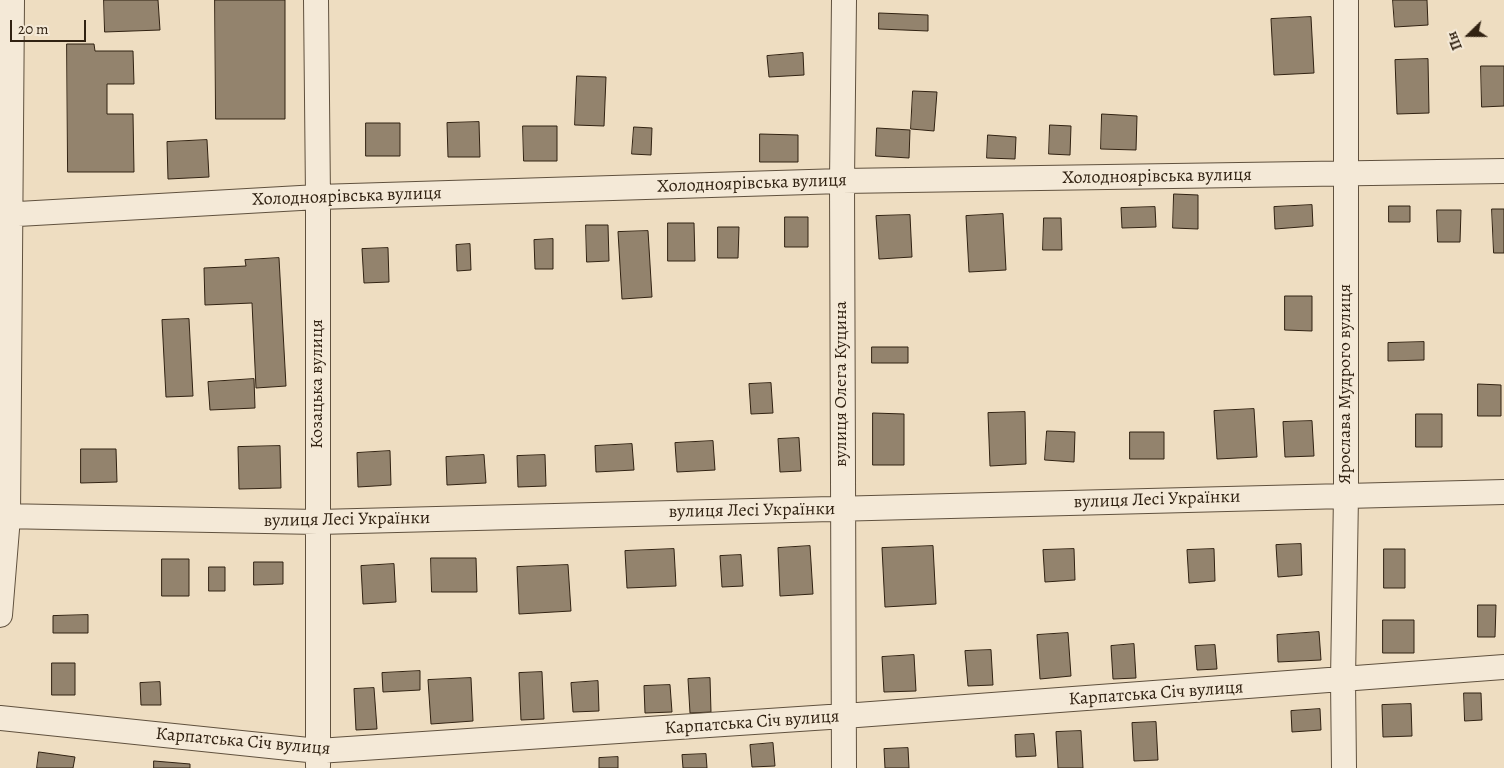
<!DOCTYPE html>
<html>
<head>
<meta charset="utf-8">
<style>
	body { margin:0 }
	#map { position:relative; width:1504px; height:768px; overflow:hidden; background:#eeddc1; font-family:Alegreya,serif }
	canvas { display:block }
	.north { position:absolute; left:1444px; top:10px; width:50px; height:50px; -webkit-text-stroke:4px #f4e9d7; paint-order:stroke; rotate:248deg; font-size:14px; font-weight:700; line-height:20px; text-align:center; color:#312212 }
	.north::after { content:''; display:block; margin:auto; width:18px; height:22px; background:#312212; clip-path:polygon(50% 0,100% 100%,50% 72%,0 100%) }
	.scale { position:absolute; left:10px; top:20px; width:76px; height:22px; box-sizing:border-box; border:2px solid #312212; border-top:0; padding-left:6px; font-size:15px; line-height:18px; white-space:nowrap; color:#312212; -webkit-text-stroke:4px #f4e9d7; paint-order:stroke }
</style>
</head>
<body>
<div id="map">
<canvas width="1504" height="768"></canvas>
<div class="north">Пн</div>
<div class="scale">20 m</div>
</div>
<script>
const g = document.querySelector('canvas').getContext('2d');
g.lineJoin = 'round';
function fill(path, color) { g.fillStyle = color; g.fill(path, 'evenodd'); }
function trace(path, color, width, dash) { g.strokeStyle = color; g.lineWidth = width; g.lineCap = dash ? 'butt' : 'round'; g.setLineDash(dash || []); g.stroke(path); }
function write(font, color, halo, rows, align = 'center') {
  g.font = font + ' Alegreya,serif'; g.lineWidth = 4; g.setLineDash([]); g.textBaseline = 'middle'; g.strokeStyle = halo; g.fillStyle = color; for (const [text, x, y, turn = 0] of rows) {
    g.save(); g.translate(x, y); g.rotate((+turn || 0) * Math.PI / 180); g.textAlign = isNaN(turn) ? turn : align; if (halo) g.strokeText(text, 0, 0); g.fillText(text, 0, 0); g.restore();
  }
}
const building = new Path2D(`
	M104,0H158L160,30L105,32Z
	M215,0H285V119H216Z
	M1393,0H1427L1428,25L1395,27Z
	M879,13L928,15V31L879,29Z
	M1311,17L1314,73L1274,75L1271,19Z
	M67,44H94L95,51H133L134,84H107V114H133L134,172H68Z
	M803,53L804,75L769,77L767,56Z
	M1428,59L1429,113L1397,114L1395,60Z
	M1481,66H1504V106L1482,107Z
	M577,76L606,77L604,126L575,125Z
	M913,91L937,92L934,131L911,129Z
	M1102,114L1137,116L1136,150L1101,149Z
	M479,122L480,157H448L447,123Z
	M366,123H400V156H366Z
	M1050,125L1071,126L1070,155L1049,154Z
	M523,126H557V161H524Z
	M634,127L652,128L651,155L632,154Z
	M877,128L910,130L909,158L876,156Z
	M760,134L798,135V162H760Z
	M988,135L1016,137L1015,159L987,158Z
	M207,140L209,177L168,179L167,142Z
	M1174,194L1198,195V229L1173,228Z
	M1312,205L1313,226L1275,229L1274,207Z
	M1389,206H1410V222H1389Z
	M1155,207L1156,227L1122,228L1121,208Z
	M1492,209H1504V253H1494Z
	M1437,210H1461L1460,242H1438Z
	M1003,214L1006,270L969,272L966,216Z
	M910,215L912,257L879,259L876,216Z
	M785,217H808V247H785Z
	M1044,218H1061L1062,250H1043Z
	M668,223H694L695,261H668Z
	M586,225H608L609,261L587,262Z
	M718,227H739L738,258H718Z
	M648,231L652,297L622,299L618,232Z
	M553,239V269H535L534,240Z
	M470,244L471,270L457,271L456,245Z
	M388,248L389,282L364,283L362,249Z
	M279,258L286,386L256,388L252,303L205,305L204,268L246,266L245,260Z
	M1285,296H1312V331L1285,330Z
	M189,319L193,396L166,397L162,320Z
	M1424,342V360L1388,361V343Z
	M872,347H908V363H872Z
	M254,379L255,408L210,410L208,382Z
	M771,383L773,413L751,414L749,384Z
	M1478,384L1501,385V416H1478Z
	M1254,409L1257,457L1217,459L1214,411Z
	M1025,412L1026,464L990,466L988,413Z
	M873,413L904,414V465H873Z
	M1416,414H1442V447H1416Z
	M1312,421L1314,456L1285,457L1283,422Z
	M1047,431L1075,432L1074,462L1045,460Z
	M1130,432H1164V459H1130Z
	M799,438L801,471L780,472L778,439Z
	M713,441L715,470L677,472L675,443Z
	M632,444L634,470L596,472L595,446Z
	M280,446L281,488L239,489L238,447Z
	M81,449H116L117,482L81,483Z
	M390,451L391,485L358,487L357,453Z
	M484,455L486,483L447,485L446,457Z
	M545,455L546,486L518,487L517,456Z
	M1301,544L1302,575L1278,577L1276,545Z
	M810,546L813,594L780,596L778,548Z
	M933,546L936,604L885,607L882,548Z
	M674,549L676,586L627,588L625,551Z
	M1074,549L1075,580L1045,582L1043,550Z
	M1214,549L1215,581L1189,583L1187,550Z
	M1384,549H1405V588H1384Z
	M741,555L743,586L722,587L720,556Z
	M431,558H476L477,592H432Z
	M162,559H189V596H162Z
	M254,562H283V584L254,585Z
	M394,564L396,602L363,604L361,566Z
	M568,565L571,611L519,614L517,567Z
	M209,567H225V591H209Z
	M1478,605H1496L1495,637H1478Z
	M88,615V633H53V616Z
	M1383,620H1414V653H1383Z
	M1319,632L1321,660L1278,662L1277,635Z
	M1068,633L1071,676L1040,679L1037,635Z
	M1134,644L1136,678L1113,679L1111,646Z
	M1215,645L1217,669L1197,670L1195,646Z
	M991,650L993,685L968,686L965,651Z
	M914,655L916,691L884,692L882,657Z
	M52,663H75V695H52Z
	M420,671V690L383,692L382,673Z
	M542,672L544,719L521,720L519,673Z
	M471,678L473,721L431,724L428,680Z
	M710,678L711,712L690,713L688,679Z
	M598,681L599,711L573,712L571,683Z
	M160,682L161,705H141L140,683Z
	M670,685L672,712L645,713L644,686Z
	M374,688L377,729L356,730L354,689Z
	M1464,693H1481L1482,720L1465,721Z
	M1411,704L1412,736L1383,737L1382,705Z
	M1320,709L1321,730L1292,732L1291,711Z
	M1156,722L1158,760L1134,761L1132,723Z
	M1081,731L1083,768H1058L1056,732Z
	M1034,734L1036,756L1016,757L1015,735Z
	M773,743L775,766L752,767L750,745Z
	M908,748L909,768H885L884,749Z
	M39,752L75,757L73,768H37Z
	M706,754L707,768H683L682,755Z
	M618,757V768H599V758Z
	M154,761L190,764V768H154Z`);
fill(building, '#93836d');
trace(building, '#312212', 1);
const minor = new Path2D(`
	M316,0L318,197V766
	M0,215L318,197L842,181L1504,171
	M0,516L318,522L1504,492
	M0,615L8,517L12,0
	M0,718L318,751L844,716L1504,667
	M844,768L842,181L844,0
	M1344,768L1343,680L1346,495V0`);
trace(minor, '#60513e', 26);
trace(minor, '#f4e9d7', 24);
write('18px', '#312212', '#f4e9d7', [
	["Холодноярівська вулиця",1157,177,-1],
	["Холодноярівська вулиця",752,184,-2],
	["Холодноярівська вулиця",347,197,-2],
	["Козацька вулиця",318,384,-90],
	["вулиця Олега Куцина",842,384,-90],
	["Ярослава Мудрого вулиця",1346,384,-90],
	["вулиця Лесі Українки",1157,500,-2],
	["вулиця Лесі Українки",752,511,-1],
	["вулиця Лесі Українки",347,520,-1],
	["Карпатська Січ вулиця",1156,694,-4],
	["Карпатська Січ вулиця",752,723,-4],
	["Карпатська Січ вулиця",243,742,5]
]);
</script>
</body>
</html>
